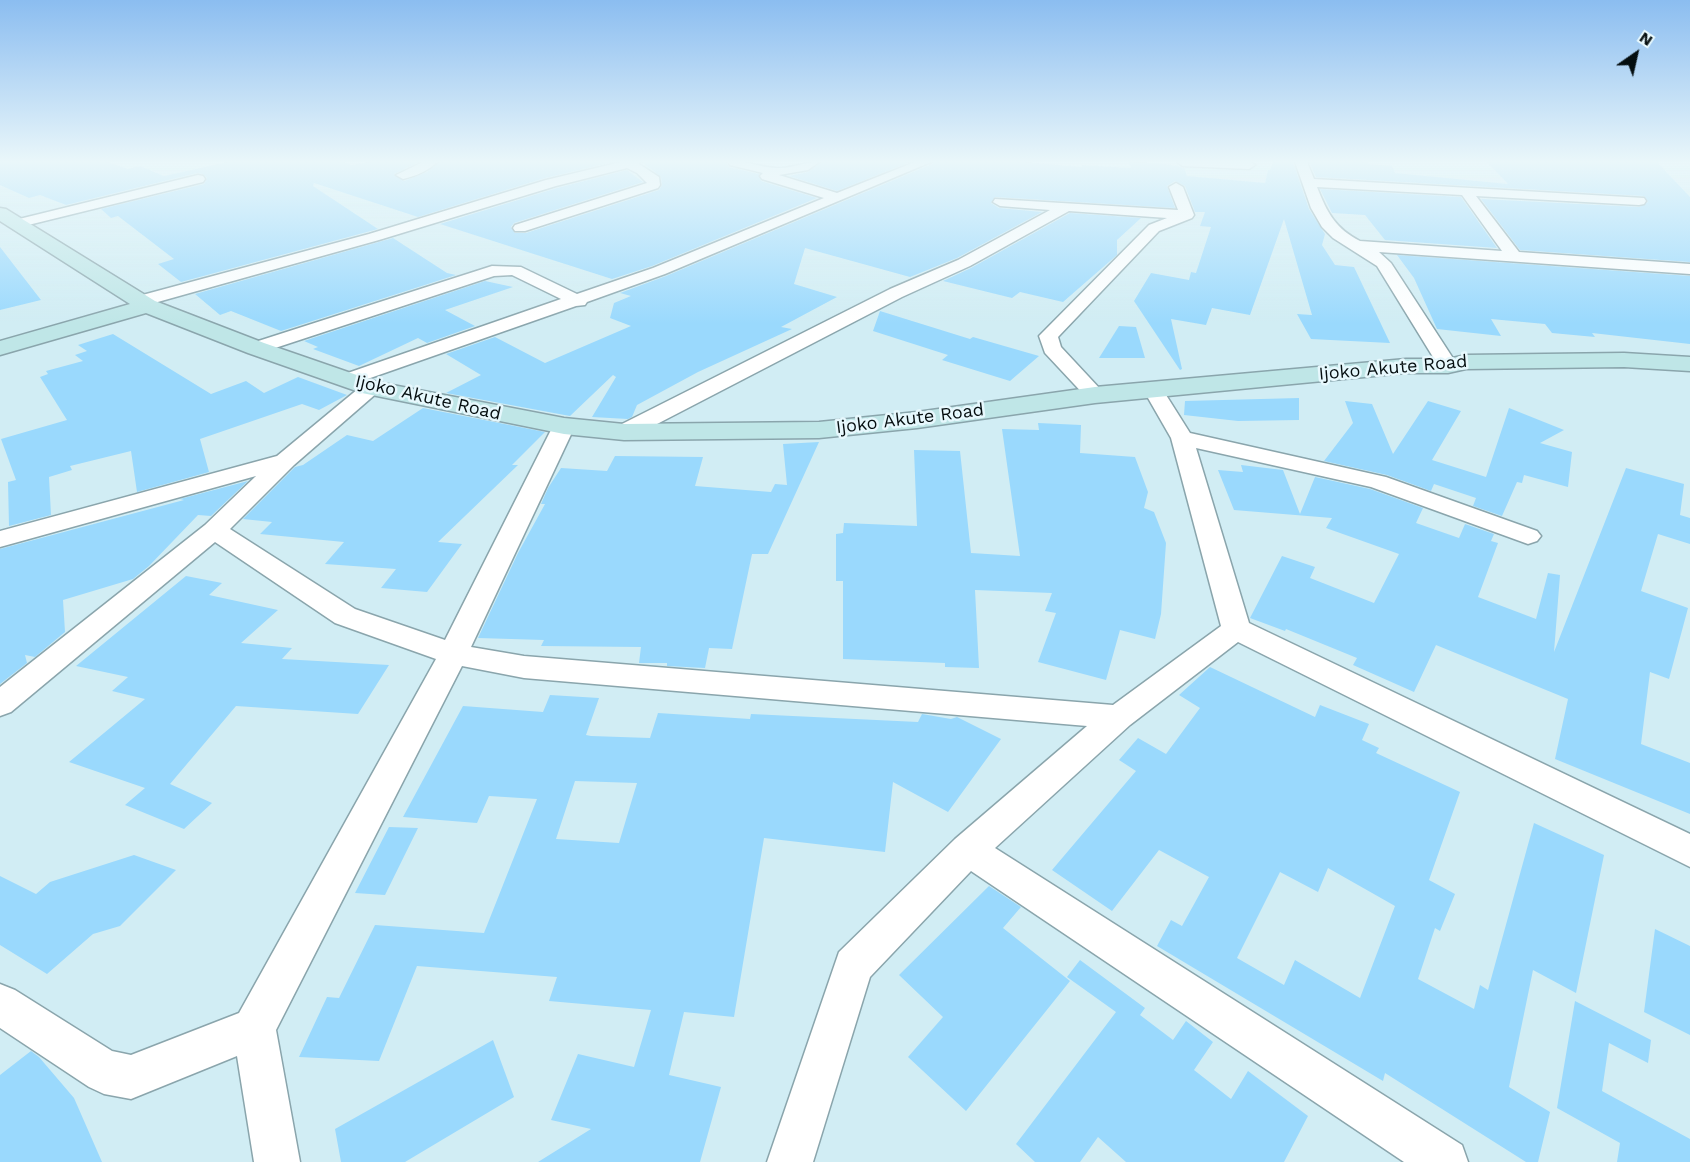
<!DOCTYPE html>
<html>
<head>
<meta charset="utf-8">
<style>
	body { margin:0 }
	#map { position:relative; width:1690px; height:1162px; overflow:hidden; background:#d1edf4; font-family:"Work Sans",sans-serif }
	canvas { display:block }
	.north { position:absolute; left:1606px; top:24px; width:60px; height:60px; -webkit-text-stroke:4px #e7f8fd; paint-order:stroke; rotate:34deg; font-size:16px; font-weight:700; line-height:24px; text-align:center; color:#050e10 }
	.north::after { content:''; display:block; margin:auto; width:21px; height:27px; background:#050e10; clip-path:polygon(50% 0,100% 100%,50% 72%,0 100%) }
</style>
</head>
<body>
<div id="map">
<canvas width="1690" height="1162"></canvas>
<div class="north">N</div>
</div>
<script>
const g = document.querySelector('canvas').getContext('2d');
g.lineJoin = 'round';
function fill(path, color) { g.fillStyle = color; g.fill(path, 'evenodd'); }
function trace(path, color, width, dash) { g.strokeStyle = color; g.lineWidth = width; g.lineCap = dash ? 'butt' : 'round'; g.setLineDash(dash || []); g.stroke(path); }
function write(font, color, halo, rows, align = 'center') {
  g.font = font + ' "Work Sans",sans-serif'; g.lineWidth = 5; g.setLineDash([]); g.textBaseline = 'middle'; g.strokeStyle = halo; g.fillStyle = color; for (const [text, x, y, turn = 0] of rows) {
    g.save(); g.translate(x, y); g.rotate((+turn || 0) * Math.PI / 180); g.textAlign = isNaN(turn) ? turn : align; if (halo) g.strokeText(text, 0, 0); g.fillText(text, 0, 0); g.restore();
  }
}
fill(new Path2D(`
	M0,162H108L128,169L140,166L164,176L227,162H344L351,165L369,162H419L394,174L404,181L427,172L439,162H613L545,178L418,217L314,183L313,186L378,229L181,282L158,264L174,259L118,216L111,218L101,209L204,184L207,178L203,174L197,173L66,205L40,195L29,198L0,185Z
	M642,162H726L729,167L759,174L761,181L817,198L652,266L612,279L440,224L557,188L627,170L643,182L514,223L511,227L515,233H526L659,190L662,185L661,177Z
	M821,162H910L837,191L789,176L808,172Z
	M933,162H1025L1082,167V165L1131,168L1129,162L1158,163L1178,166L1184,168L1187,176L1265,183L1268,170H1270L1273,162H1293L1309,209L1325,234L1322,245L1335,265L1354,267L1390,343L1311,339L1297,314L1312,315L1284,219L1250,315L1212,308L1206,325L1171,319L1182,369L1180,370L1134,301L1151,273L1189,280L1191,272L1196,273L1211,227L1200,226L1205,212H1195L1185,186L1175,181L1167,186L1175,208L995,197L991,203L999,208L1042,212L957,258L910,277L805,248L794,284L837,297L781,327L792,329L698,372L637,405L632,417L628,419L592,417L616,377L613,375L570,416L446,393L481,375L446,354L495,337L545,363L631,326L610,318L614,303L631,296L620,293L666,276L932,164Z
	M1309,162H1368L1369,164L1392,166L1395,173L1508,184L1487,162H1657L1690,197V262L1520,250L1481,199L1639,207L1648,202L1644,196L1316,177Z
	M1320,189L1461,197L1497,248L1385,240L1365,215L1332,213Z
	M1070,213L1141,218L1117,240V255L1063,302L1020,292L1012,298L943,281L971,268Z
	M393,238L447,273L456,275L281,331L231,311L220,315L195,294Z
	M0,247L41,300L0,310Z
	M1397,255L1690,276V344L1592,333L1595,337L1552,333L1545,324L1491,319L1501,336L1437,329L1414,278Z
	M485,281L513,287L445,310L475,326L427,343L418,338L359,366L313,349L318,347L304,341Z
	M880,311L970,339L973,337L1039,356L1010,381L942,360L948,355L873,331Z
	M1119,326L1136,327L1145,358H1099Z
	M113,334L211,394L246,381L264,393L298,377L347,395L319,410L302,404L200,439L209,472L137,492L131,451L70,466L72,470L49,477L51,515L9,526L8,482L16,480L1,439L67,420L40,377L48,374L46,371L83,361L75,355L87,351L78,345Z
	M1299,398V420L1238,421L1184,415L1185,401Z
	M1345,401L1372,404L1393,454L1428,401L1461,411L1432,460L1486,477L1509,408L1564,430L1540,443L1572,452L1568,487L1524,475L1522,483L1517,482L1502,516L1473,506L1476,498L1434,484L1431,491L1387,475L1324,461L1353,423Z
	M423,408L545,432L512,465H518L438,542L462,544L427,592L381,588L396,569L325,564L344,542L260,534L272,522L243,519L295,467L303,465L347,435L373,441Z
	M1038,423L1081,425L1080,453L1135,457L1148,492L1144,508L1154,512L1166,543L1161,614L1155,639L1120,630L1106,680L1038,662L1056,613L1045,611L1052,593L975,590L979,668L945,667V663L843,659V581H836V534L843,533L844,523L917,526L914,450L960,451L971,553L1020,556L1002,429L1039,430Z
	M819,442L768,554H752L732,649L709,648L705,668L667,666V663H639L641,647L541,646L544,640L478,638L518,553L545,504H541L548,488L561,468L607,471L615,456L703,457L695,486L771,492L775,484L787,485L783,444Z
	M1241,465L1283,470L1300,514L1315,477L1370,489L1423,508L1416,523L1459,538L1465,524L1494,534L1491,541L1498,543L1478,597L1536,619L1548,573L1560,575L1554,652L1626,468L1684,484L1680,515L1690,518V544L1658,534L1641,591L1688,608L1669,679L1650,672L1641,744L1690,763V814L1555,759L1568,699L1436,645L1414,692L1353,665L1357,658L1286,629L1285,631L1250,618L1282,556L1315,567L1310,578L1374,603L1399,554L1326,528L1332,518L1234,510L1218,470L1243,472Z
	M248,481L211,516L198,515L149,566L133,579L63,600L65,632L35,657L25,655L27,663L0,684V549L184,500L180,499Z
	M186,576L222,583L209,595L278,610L241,643L292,648L282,659L389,665L358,714L236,706L170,784L212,803L184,829L125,805L145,788L69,762L145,699L112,691L128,677L76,666Z
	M1210,667L1315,717L1320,705L1369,724L1362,740L1379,748L1376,753L1460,792L1429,880L1455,894L1440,931L1435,928L1418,979L1474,1009L1480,985L1488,990L1534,823L1604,855L1576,993L1533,970L1509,1087L1550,1112L1538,1162H1526L1385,1073L1383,1081L1157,946L1171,920L1182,926L1209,877L1159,850L1112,911L1052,870L1136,771L1119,760L1138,738L1166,754L1200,708L1179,695ZM1328,868L1395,906L1360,998L1295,960L1284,985L1237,958L1280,872L1318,892Z
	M550,695L599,698L586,735L591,736L650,738L658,713L750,719L751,714L918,722L922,714L951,719L957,717L1001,739L948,812L893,782L885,852L764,838L734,1017L684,1012L669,1075L721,1087L700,1162H538L591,1129L551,1120L578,1054L634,1067L651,1010L549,1001L557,977L417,966L379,1061L299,1057L327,997L339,998L375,925L484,933L537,799L489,796L477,823L403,817L463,706L543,712ZM575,781L637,783L619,843L556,839Z
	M389,827L418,828L385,895L355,893Z
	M134,855L176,870L120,926L93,934L47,974L0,945V876L36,894L50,882Z
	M989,886L1021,907L1003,928L1070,981L966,1111L908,1057L943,1017L899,975Z
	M1655,929L1690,946V1035L1644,1012Z
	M1080,960L1145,1008L1140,1015L1173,1040L1186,1021L1213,1042L1194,1070L1231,1099L1248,1071L1308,1116L1284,1162H1126L1098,1137L1080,1162H1035L1016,1144L1116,1012L1067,977Z
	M1575,1001L1651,1040L1648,1063L1609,1043L1602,1091L1690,1139V1162H1617L1620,1143L1557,1108Z
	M493,1040L514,1097L405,1162H341L335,1129Z
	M31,1051L39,1057L74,1098L102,1162H0V1075Z`), '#9ad9fd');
const minor = new Path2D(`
	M423,162H437C428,171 416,176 403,179L396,175Z
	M621,162H640L639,164L659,177L660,185L658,188L525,231H515L513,228L515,225L647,183L637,173L627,168L556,186L379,240L147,305H135L132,301L135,297L369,234L546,180Z
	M728,162C745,160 759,167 776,168C790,169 804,162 819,162L808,170L779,175L837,193L915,162H931L665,274L587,302L585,305L576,306L356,383H342L339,379L342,375L561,299L512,275L494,276L263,352H249L246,348L249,344L492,266L521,267L577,294L653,268L824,198L762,179L760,176L763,173L730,165Z
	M1177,162H1250L1255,165L1249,169L1183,166Z
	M1295,162H1307L1314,179L1644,198L1646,201L1644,204L1639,205L1476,196L1519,252L1690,264V274L1379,252L1391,263L1458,366L1455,370H1441L1377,266L1333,238L1322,227L1311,208ZM1317,187L1462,195L1502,251L1360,241C1336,229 1327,213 1317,187Z
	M198,175L203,176L205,179L203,182L16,228L9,224L11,221Z
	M1176,183L1183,187L1194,215L1192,218L1159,231L1058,337L1061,347L1102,391L1105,395L1102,399L1095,401L1088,399L1045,353L1039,336L1149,225L1167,218L1069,211L970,266L902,297L632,437L624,439L616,437L613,432L616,427L890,289L958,260L1050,210L1000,206L993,202L995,199L1178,210L1169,187Z
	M371,382L378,384L381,388L378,392L294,465L230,529L355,609L445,640L553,426L556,421L564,419L572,421L575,426L471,647L524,656L1113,705L1221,626L1171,438L1144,391L1147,387L1154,385L1161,387L1190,433L1386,477L1537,531L1541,536L1537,541L1528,544L1371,487L1196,448L1249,623L1690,834V867L1238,642L1130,725L995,848L1462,1145L1468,1162H1404L971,871L870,977L813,1162H767L839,952L955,839L1087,726L524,678L462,666L276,1030L300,1162H254L237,1056L131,1099L104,1094L89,1087L0,1028V984L15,990L112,1051L131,1055L239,1013L436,659L335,623L215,542L11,712L0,716V687L205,525L256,476L0,547V531L277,456L364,384Z`);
const secondary = new Path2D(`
	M0,208L6,209L155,301L264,343L377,382L564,418L624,424L819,422L917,412L1095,387L1406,359H1448L1466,355L1624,353L1690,357V371L1624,367L1466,369L1448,373H1406L1095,403L917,428L819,438L624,440L564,434L362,393L248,353L146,313L0,355V341L130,304L0,221Z`);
trace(minor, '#8aa5ac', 3);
trace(secondary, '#8aa5ac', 3);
fill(minor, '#fff');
fill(secondary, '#bfe6e7');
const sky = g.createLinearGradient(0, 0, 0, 324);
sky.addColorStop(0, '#8bbdf0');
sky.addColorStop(0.5, '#eaf7fa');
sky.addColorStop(1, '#eaf7fa00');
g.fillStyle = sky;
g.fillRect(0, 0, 1690, 324);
write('18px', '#050e10', '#e7f8fd', [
	["Ijoko Akute Road",1393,368,-5],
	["Ijoko Akute Road",428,398,13],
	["Ijoko Akute Road",910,419,-7]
]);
</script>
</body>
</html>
